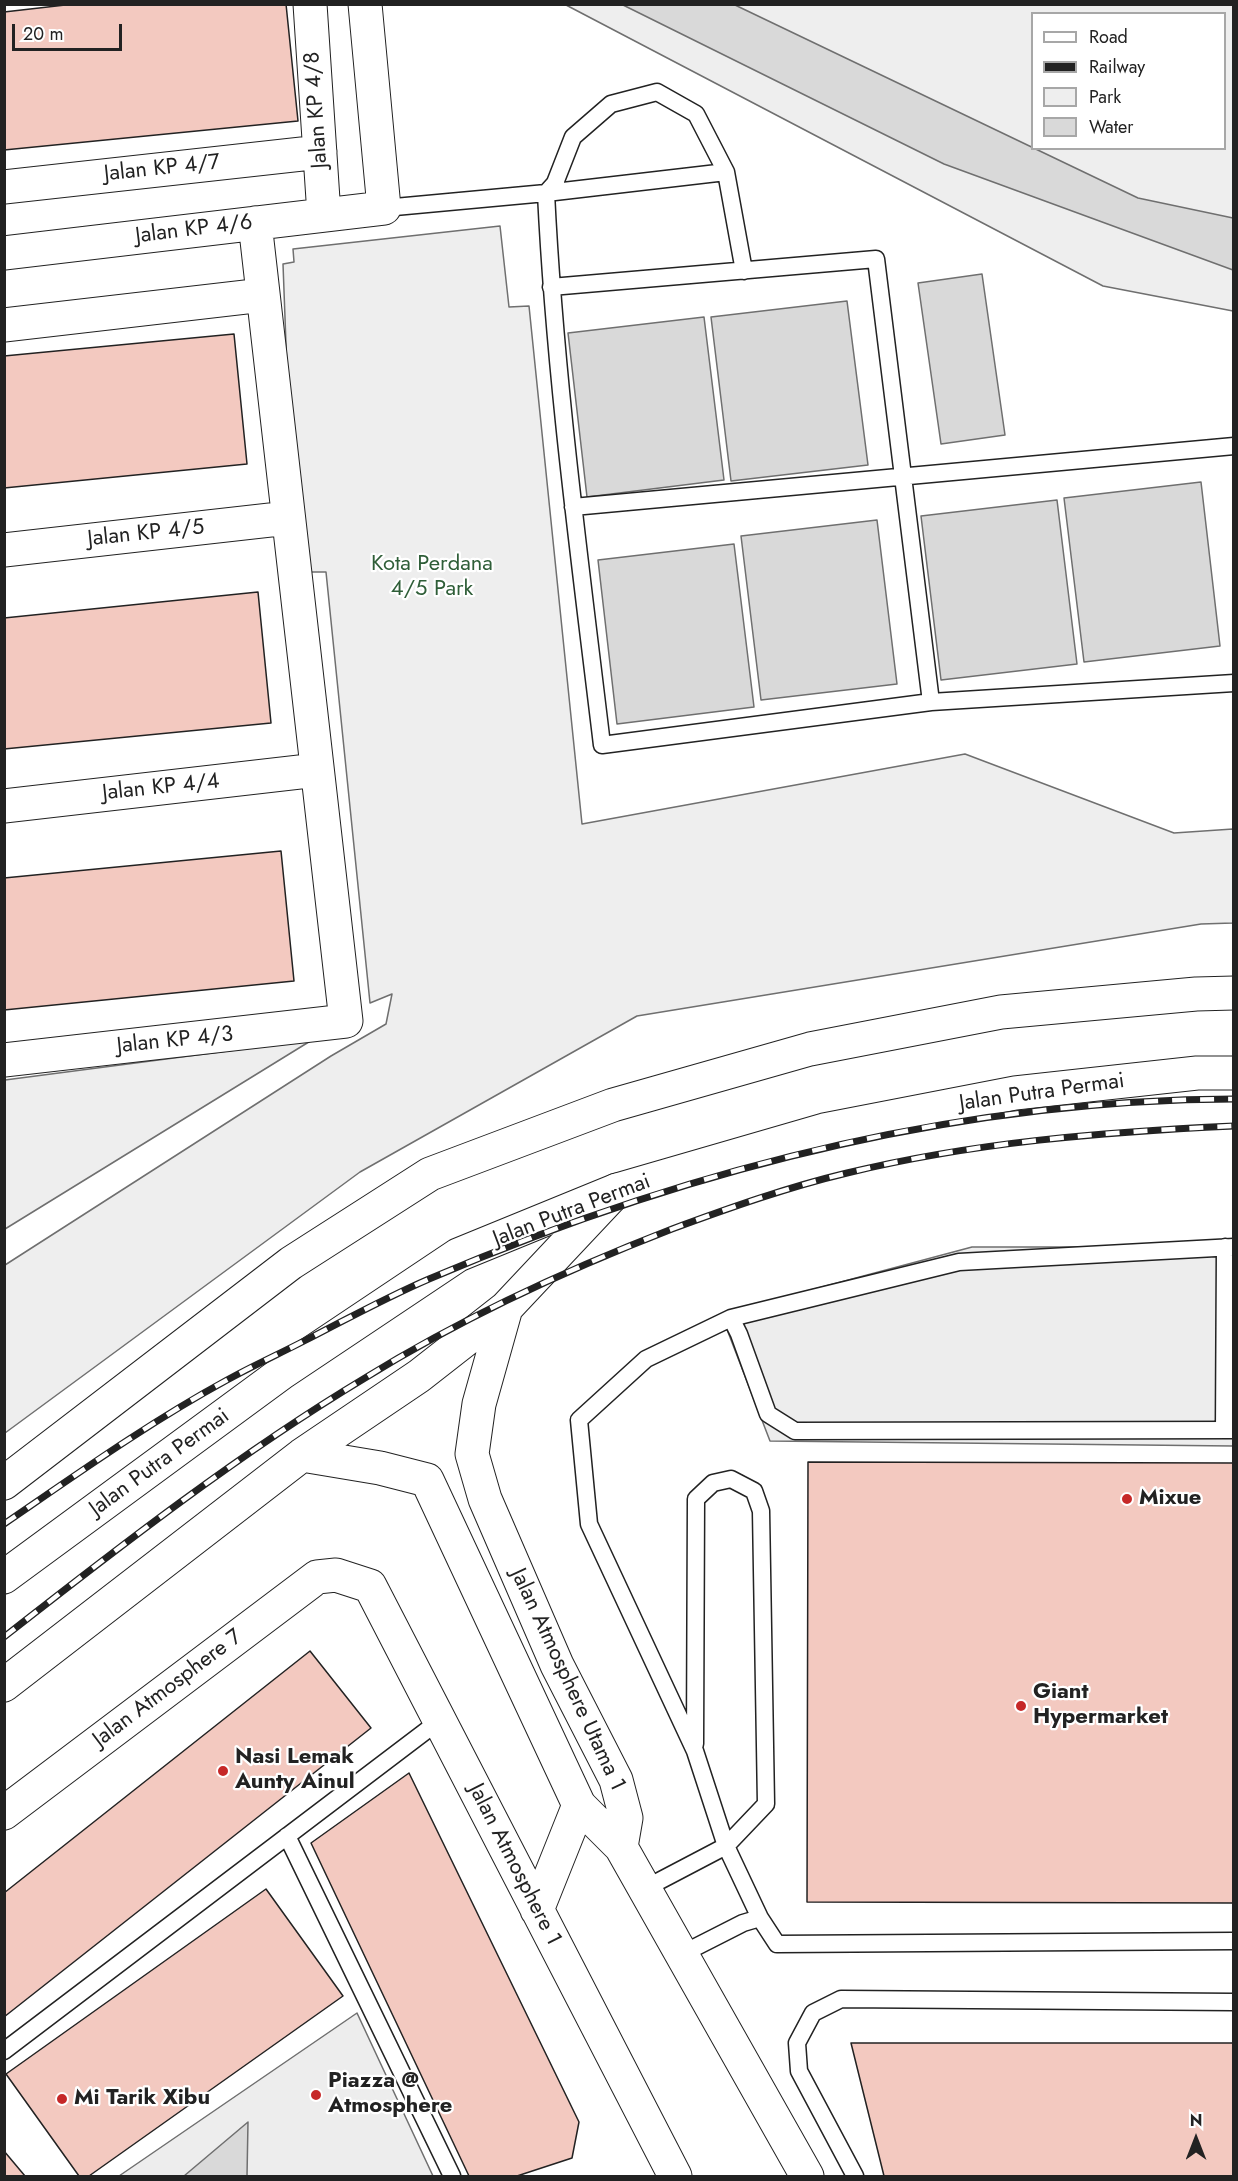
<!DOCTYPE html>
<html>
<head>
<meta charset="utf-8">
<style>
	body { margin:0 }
	#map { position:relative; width:1238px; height:2181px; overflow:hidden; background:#fff; font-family:Jost,sans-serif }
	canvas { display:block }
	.frame { position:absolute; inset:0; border:6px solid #222; pointer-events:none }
	.legend { position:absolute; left:1031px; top:12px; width:195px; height:138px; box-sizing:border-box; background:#fff; border:2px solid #a7a7a7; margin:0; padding:8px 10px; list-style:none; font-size:18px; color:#222 }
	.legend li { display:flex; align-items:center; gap:12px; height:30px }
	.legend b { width:30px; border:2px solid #a7a7a7 }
	.north { position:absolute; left:1166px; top:2109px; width:60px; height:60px; -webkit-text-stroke:4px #fff; paint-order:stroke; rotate:0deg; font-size:16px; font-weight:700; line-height:24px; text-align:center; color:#222 }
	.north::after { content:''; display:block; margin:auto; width:21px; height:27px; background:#222; clip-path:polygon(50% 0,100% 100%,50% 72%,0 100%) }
	.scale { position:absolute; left:12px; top:24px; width:110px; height:27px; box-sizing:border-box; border:3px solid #222; border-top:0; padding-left:8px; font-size:18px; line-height:21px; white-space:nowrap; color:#222; -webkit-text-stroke:4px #fff; paint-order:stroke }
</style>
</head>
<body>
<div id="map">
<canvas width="1238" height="2181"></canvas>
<div class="frame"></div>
<ul class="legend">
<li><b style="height:8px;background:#fff"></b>Road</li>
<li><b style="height:8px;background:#222"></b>Railway</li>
<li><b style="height:16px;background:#eee"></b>Park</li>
<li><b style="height:16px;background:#d9d9d9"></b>Water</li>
</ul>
<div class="north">N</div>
<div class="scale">20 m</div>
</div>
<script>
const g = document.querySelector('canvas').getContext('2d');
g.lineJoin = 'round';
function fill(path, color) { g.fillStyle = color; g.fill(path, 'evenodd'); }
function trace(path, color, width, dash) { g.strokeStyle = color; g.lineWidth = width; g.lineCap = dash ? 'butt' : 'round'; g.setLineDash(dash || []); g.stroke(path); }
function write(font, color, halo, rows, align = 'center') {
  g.font = font + ' Jost,sans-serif'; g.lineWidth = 4.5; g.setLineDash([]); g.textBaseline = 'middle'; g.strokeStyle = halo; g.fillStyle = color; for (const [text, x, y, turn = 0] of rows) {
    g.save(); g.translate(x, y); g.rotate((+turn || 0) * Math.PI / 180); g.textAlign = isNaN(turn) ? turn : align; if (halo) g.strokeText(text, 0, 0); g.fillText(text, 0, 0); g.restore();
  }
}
const green = new Path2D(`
	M566,5H1233V311L1103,286ZM1032,14H1224V148H1032Z
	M500,226L509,307L529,306L582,824L965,754L1174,833L1233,829V923L1201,924L637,1016L360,1172L5,1433V1265L331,1056L386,1024L392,994L370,1003L326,572H310L288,398L283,264L294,262L293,249Z
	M312,1040L5,1229V1080Z`);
fill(green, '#eee');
trace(green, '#6f6f6f', 1.5);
const parking = new Path2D(`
	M972,1247H1233V1446L770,1441L721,1314Z
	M357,2013L433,2176H119Z`);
fill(parking, '#ededed');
trace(parking, '#6f6f6f', 1.5);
const water = new Path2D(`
	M623,5H735L1138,198L1233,218V270L944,164Z
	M982,274L1005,435L941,444L918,283Z
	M847,301L868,465L731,481L711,317Z
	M704,317L724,480L587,497L568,333Z
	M1201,482L1220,646L1084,662L1064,498Z
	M1057,500L1077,664L941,680L921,516Z
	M877,520L897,684L761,700L741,536Z
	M734,544L754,707L617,724L598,560Z
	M248,2122L247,2176H184Z`);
fill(water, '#d9d9d9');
trace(water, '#6f6f6f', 1.5);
const building = new Path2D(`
	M74,4H286L298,121L4,150V12Z
	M234,334L247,464L4,488V356Z
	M258,592L271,723L4,749V618Z
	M281,851L294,981L4,1010V878Z
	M808,1462L1234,1463V1903L807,1902Z
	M310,1651L371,1728L4,2017V1893Z
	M409,1773L579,2122L572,2158L517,2176H469L311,1843Z
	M266,1889L343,1996L89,2176H79L6,2074Z
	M851,2043H1234V2176H884Z
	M4,2151L25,2176H4Z`);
fill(building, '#f3c9c0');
trace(building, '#222', 1.5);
const service = new Path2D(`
	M546,193L555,183L573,137L611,104L657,92L696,114L726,172L744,271
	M546,193L726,172
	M384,208L546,193C555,378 580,561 602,745L931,702L1234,683
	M551,287L876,259L931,702
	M573,507L1234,446
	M1234,1247L959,1262L731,1318L646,1359L579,1420L589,1524L695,1751L726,1846L760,1918L777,1944L1234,1941
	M731,1318L739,1334L768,1414L795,1431L1234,1430
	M1224,1430L1225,1247
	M287,1836L452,2176
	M644,1889L726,1846L766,1804L761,1511L754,1491L731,1479L713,1483L696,1499L695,1744
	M682,1954L743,1923L760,1918
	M4,2051L439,1721
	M855,2176L799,2071L797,2043L813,2013L841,1999L1234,2002`);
const minor = new Path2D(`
	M310,4L324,215
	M4,187L320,152
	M4,253L384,208L365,4
	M4,325L263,295
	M4,550L288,518
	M4,806L317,770
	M4,1060L346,1021L255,223
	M4,1813L317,1577L336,1575L370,1586L675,2176
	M537,1910L579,1805`);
const tertiary = new Path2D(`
	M617,1190L506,1308L479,1404L472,1454L485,1499L557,1665L616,1780L626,1818L621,1847
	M302,1455L380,1468L427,1480L579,1805L621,1847L807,2176
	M4,1685L302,1455L419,1376L506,1308`);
const secondary = new Path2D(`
	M4,1483L291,1263L430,1174L613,1105L810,1049L1001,1012L1196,994L1234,993
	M4,1577L283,1372L458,1255L617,1190L824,1130L1015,1093L1197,1073H1234`);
trace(service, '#222', 19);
trace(minor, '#222', 35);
trace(tertiary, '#222', 35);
trace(secondary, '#222', 35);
trace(service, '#fff', 16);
trace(minor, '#fff', 33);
trace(tertiary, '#fff', 33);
trace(secondary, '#fff', 33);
const rail = new Path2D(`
	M4,1524C77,1474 150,1422 227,1380C252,1366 279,1354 304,1341C345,1320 387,1297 429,1279C685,1170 954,1100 1234,1099
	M4,1637C119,1547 240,1453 365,1378C462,1318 566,1270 672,1229C729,1208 788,1187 847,1173C975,1142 1103,1132 1234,1126`);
trace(rail, '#222', 7);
trace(rail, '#fff', 4.5, [14]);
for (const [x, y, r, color] of [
	[1127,1499,6,"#c62828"],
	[1021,1706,6,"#c62828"],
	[223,1771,6,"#c62828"],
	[316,2095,6,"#c62828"],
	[62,2099,6,"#c62828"]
]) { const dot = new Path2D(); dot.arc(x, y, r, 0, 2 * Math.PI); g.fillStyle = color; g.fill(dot); trace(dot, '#fff', 2); }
write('22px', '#222', '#fff', [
	["Jalan KP 4/8",317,110,-94],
	["Jalan KP 4/7",162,169,-6],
	["Jalan KP 4/6",194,230,-7],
	["Jalan KP 4/5",146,534,-6],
	["Jalan KP 4/4",161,788,-6],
	["Jalan KP 4/3",175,1041,-6],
	["Jalan Putra Permai",1042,1093,-8],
	["Jalan Putra Permai",572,1211,-21],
	["Jalan Putra Permai",160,1463,-36],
	["Jalan Atmosphere Utama 1",567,1680,65],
	["Jalan Atmosphere 7",168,1689,-37],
	["Jalan Atmosphere 1",514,1865,63]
]);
write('22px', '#2f5e38', '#fff', [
	["Kota Perdana",432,565],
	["4/5 Park",432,590]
]);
write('bold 22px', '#222', '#fff', [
	["Mixue",1139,1499],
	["Giant",1033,1693],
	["Hypermarket",1033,1718],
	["Nasi Lemak",235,1758],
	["Aunty Ainul",235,1783],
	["Piazza @",328,2082],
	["Atmosphere",328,2107],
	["Mi Tarik Xibu",74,2099]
], 'left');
</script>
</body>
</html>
